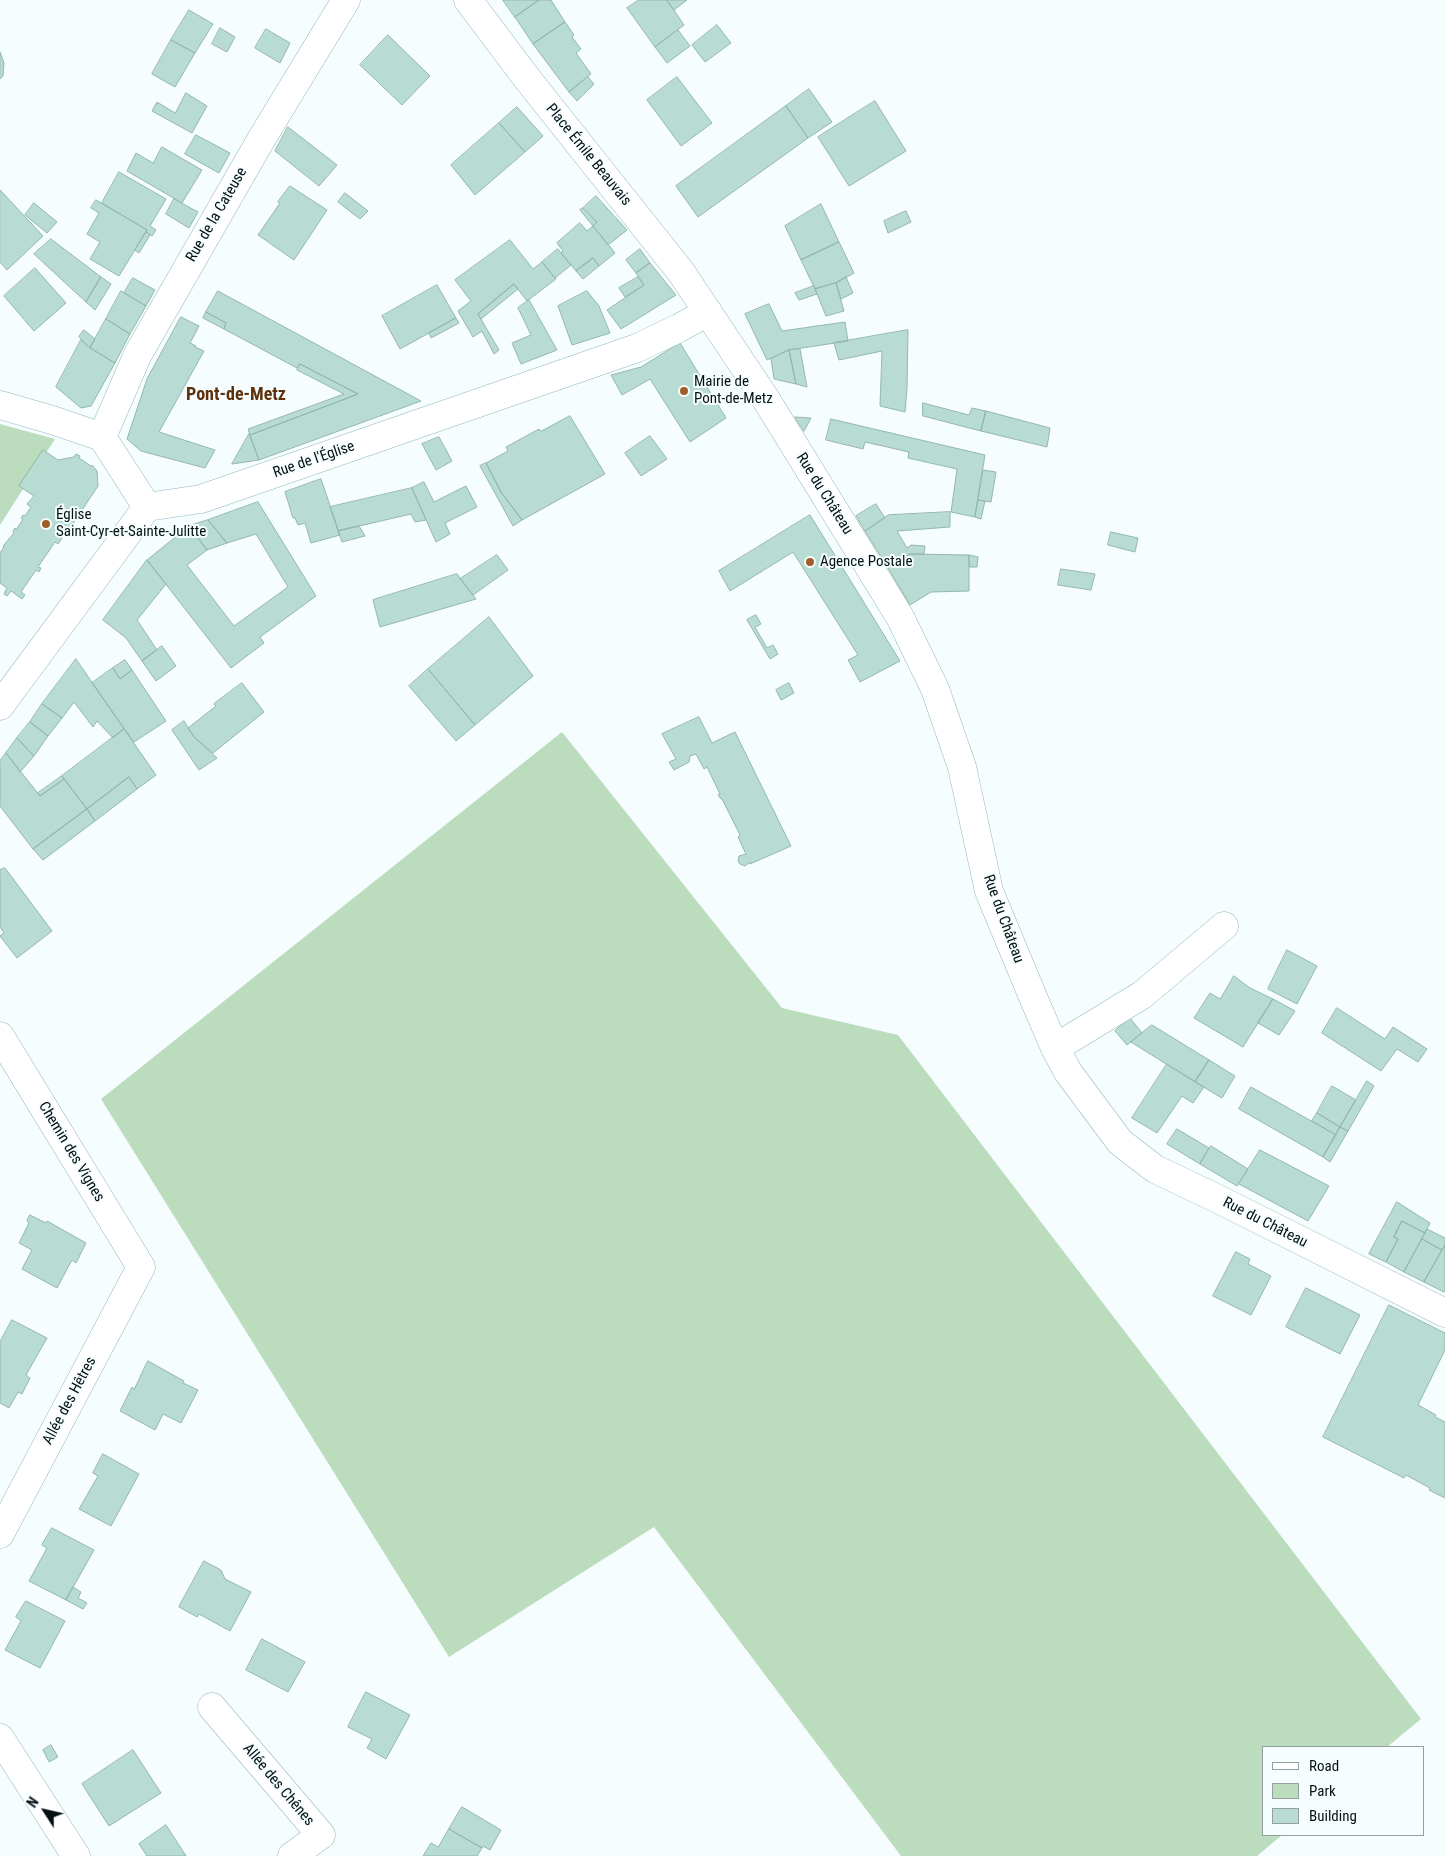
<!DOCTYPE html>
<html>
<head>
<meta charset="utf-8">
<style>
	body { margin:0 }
	#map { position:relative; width:1445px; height:1856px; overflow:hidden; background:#f5fdfe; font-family:"Roboto Condensed",sans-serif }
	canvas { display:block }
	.legend { position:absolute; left:1262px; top:1746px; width:162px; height:90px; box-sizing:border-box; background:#f5fdfe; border:1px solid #959ea0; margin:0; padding:6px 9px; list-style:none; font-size:15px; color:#041012 }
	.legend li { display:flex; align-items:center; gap:10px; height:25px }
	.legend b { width:25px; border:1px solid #959ea0 }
	.north { position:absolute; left:20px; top:1786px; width:50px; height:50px; -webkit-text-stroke:4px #f5fdfe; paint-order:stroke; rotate:305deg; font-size:14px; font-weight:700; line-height:20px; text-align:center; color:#041012 }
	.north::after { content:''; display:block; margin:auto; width:18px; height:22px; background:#041012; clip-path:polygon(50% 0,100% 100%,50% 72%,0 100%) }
</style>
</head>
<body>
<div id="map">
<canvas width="1445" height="1856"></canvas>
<ul class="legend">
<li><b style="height:6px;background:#fff"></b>Road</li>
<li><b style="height:14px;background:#bcdcbe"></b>Park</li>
<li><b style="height:14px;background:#b8dbd2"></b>Building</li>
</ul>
<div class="north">N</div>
</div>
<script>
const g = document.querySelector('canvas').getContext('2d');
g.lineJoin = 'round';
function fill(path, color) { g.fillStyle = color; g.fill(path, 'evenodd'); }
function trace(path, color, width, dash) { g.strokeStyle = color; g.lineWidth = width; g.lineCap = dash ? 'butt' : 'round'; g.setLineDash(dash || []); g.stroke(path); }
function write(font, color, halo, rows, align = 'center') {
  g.font = font + ' "Roboto Condensed",sans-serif'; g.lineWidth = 4; g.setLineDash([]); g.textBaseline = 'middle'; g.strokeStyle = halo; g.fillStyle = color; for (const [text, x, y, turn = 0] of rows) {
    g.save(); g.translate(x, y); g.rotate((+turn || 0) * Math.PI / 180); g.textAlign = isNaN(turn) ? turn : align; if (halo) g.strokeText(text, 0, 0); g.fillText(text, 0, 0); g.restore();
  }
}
fill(new Path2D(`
	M0,424L55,439L0,525Z
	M562,732L782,1008L898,1035L1421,1719L1387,1747H1264V1835H1282L1257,1856H901L654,1527L449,1657L101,1099Z`), '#bcdcbe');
const building = new Path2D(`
	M503,0H539L515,17Z
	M539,0H551L565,22L533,44L515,17Z
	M639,0H667L684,25L655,47L627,8Z
	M667,0H687L674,10Z
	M189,10L213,24L195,53L171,40Z
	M565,22L574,35L572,37L581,49L576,53L591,74L569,92L533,44Z
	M717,25L731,43L705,62L692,45Z
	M220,28L235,37L227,52L212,44Z
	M266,29L290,43L280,63L255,48Z
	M678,30L690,46L667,63L655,47Z
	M388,35L430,76L402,105L360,65Z
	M171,40L195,53L175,87L152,74Z
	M0,52L4,63L3,76L0,79Z
	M588,77L594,84L577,101L569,92Z
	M677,77L712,123L681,146L647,100Z
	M809,89L832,122L808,138L786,106Z
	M186,93L207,106L192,133L152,111L157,102L175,113Z
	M875,101L906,151L849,186L818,137Z
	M786,106L808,138L698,217L676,186Z
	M517,107L543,136L525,152L499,123Z
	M499,123L525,152L475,195L451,165Z
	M288,127L337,165L319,186L275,151Z
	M196,135L230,153L219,173L185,154Z
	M162,147L202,170L182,203L127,171L136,153L153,163Z
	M119,172L166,199L150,226L156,230L152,236L146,232L147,230L102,203Z
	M290,186L327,210L294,260L258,235L280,203L278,202Z
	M0,190L43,236L7,270L0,262Z
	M345,193L368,211L360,219L338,202Z
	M596,196L627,230L608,245L593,226L597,222L583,208Z
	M174,199L198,212L189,228L166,214Z
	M96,200L147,230L119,276L90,259L100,242L87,234L99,213L91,208Z
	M34,203L57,222L47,233L25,215Z
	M821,204L839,242L801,260L785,226Z
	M583,208L597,222L593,226L580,210Z
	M906,211L911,222L888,233L884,221Z
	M580,223L587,231L593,226L615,253L599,266L593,258L576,271L561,253L563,251L557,243Z
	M146,232L150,235L139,253L135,250Z
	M51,239L101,277L86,302L34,254Z
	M510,240L533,269L542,262L556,279L527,301L514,284L478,314L499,350L494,354L482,331L473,337L458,311L471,301L455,280Z
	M839,242L854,273L838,282L815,289L801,260Z
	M558,249L571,265L555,278L542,262Z
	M640,249L650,263L636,273L626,260Z
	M593,258L599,266L583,279L576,271Z
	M650,263L676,295L621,329L607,310L644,285L636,273Z
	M35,268L66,303L34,331L4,296Z
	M101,277L111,284L95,310L86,302Z
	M638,277L644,285L625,297L619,288Z
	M846,277L853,293L841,299L836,283Z
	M133,278L155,290L146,306L124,293Z
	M836,283L844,311L826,316L815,289Z
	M514,284L518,289L481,319L478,314Z
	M437,285L456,318L400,349L382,316Z
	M814,286L817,294L799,300L795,293Z
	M121,291L146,306L130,334L106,319Z
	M218,291L421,401L259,460L250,435L358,394L300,364L297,368L224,329L226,323L206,312Z
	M587,291L599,306L610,333L572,345L558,306Z
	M529,300L557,350L521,364L512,343L531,335L518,308Z
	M769,304L782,331L845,322L848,341L789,350L767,360L745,314Z
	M206,312L226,323L224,329L203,318Z
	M181,317L199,326L190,343L196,346L195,347L204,351L159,432L215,450L205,468L141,451L127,439L147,379Z
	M456,318L459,323L431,338L429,333Z
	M106,319L130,334L115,363L90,348Z
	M84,330L95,339L90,348L79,337Z
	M908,330L907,388L905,412L880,406L882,351L839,360L834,343Z
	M81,340L90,348L115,363L91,406L81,408L56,387Z
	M680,343L726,418L690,442L650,379L622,395L611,375L641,367Z
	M800,349L807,387L796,384L789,350Z
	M789,350L796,384L774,379L771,359Z
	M300,364L358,394L250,435L248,429L344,394L297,370Z
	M923,403L969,415L972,408L986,411L981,431L923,416Z
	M986,411L1050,428L1047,447L981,431Z
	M570,416L605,474L522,520L501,492L486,463L508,451L506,447L539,429L541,431Z
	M795,417L811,418L804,431Z
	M831,419L985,455L975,517L951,512L957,469L908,458L909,452L865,442L863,449L826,440Z
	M249,434L259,460L232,464Z
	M650,436L667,459L641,476L625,453Z
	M439,437L452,461L436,470L422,444Z
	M43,450L58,460L74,457L76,454L80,456L79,458L91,466L92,465L97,471L98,486L68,531L65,529L60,536L62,538L58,544L55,542L38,567L41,568L39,572L36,570L21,592L25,595L22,599L11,591L7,596L4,594L7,588L0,583V553L4,547L3,546L14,533L13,531L15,528L16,530L23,519L21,518L23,515L25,516L31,507L27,504L34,496L19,486Z
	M486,463L501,492L522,520L513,526L480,466Z
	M983,470L996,472L991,502L978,500Z
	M321,479L340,535L311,543L305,523L298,525L295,518H293L285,492Z
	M424,482L434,502L466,486L477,507L445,523L450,534L436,542L412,488Z
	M412,488L426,520L415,522L411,514L338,531L330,507Z
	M978,500L985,501L981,519L975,517Z
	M258,502L316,596L260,637L264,643L231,668L147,560L189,526L207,550L187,565L234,626L288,587L256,534L227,543L208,520Z
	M876,504L885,518L865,531L856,516Z
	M950,512V527L897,531L907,548L911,545L925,546L924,554H910L888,568L865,531L888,515Z
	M810,515L900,661L860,682L848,660L858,655L793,552L730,591L719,571Z
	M208,520L227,543L207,550L189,526Z
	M359,526L365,536L342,542L338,531Z
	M1111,532L1138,538L1135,552L1108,545Z
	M910,554L969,555V591L931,592L910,605L888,568Z
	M497,555L508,570L473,595L460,579Z
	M969,555L978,557L977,567H970Z
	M147,560L166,584L137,620L157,650L142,661L126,638L103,620Z
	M1061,569L1095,574L1091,590L1058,585Z
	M457,574L476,599L380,627L373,600Z
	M756,615L761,624L755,627L767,648L773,645L778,654L770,659L747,620Z
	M489,617L533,676L475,725L428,669Z
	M162,646L176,666L156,681L142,661Z
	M76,659L124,729L113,738L97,721L93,727L74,702L62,718L42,704Z
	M125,660L132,670L120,679L113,668Z
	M113,668L120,679L132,670L166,721L134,742L92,683Z
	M428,669L475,725L456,741L409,686Z
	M242,683L264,712L213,753L194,737L188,728L216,706L214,704Z
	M789,683L794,693L781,700L776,690Z
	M42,704L62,718L48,736L30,722Z
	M699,717L712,743L735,732L791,846L750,864V862L745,866L740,864L738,861L739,856L746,854L738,837L740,835L722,799H721L718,795L720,794L707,767L704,769L696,754L690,756L689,762L674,770L669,762L676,759L662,734Z
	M184,721L194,737L217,758L199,770L172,730Z
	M30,722L48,736L34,756L17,738Z
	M124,729L156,775L137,789L129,777L87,809L62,776Z
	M17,738L34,756L20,772L6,753Z
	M6,753L40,796L64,779L87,809L33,849L0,806V761Z
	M62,776L64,779L40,796L38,793Z
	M129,777L137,789L95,821L87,809Z
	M87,809L95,821L43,860L33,849Z
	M5,868L52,931L17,958L0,936L4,933L0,927V870Z
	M1287,950L1317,966L1297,1004L1268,989Z
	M1234,976L1250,988L1273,999L1243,1047L1194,1018L1210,993L1220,999Z
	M1273,999L1295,1011L1279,1035L1258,1023Z
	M1337,1008L1385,1039L1393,1027L1427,1049L1418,1062L1397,1049L1381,1071L1322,1033Z
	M1130,1018L1142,1033L1127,1045L1115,1031Z
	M1152,1025L1209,1060L1195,1082L1131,1042Z
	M1209,1060L1235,1076L1222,1098L1195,1082Z
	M1167,1064L1204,1087L1193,1103L1182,1096L1157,1133L1132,1118Z
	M1367,1081L1374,1086L1348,1131L1340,1127Z
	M1332,1086L1356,1100L1340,1127L1317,1113Z
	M1251,1087L1336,1135L1323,1157L1239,1109Z
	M1317,1113L1340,1127L1336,1135L1312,1121Z
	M1340,1127L1348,1131L1330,1162L1323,1157Z
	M1177,1129L1209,1148L1200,1164L1167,1144Z
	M1211,1146L1248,1169L1237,1186L1200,1164Z
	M1260,1150L1329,1186L1308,1221L1239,1184Z
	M1397,1202L1430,1223L1425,1233L1402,1221L1394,1237L1398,1239L1386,1262L1369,1254Z
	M30,1215L46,1223L47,1221L86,1243L76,1263L72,1260L57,1288L22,1269L32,1250L19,1243L29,1223L27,1221Z
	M1402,1221L1425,1233L1404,1272L1386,1262L1398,1239L1394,1237Z
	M1427,1229L1445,1238V1245L1442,1250L1422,1239Z
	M1422,1239L1442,1250L1424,1282L1404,1272Z
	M1445,1245V1290L1444,1292L1424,1282Z
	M1236,1252L1250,1259L1248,1264L1271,1276L1251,1315L1213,1296Z
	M1306,1288L1360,1315L1340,1354L1286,1327Z
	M1389,1305L1445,1333V1350L1418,1405L1436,1415L1435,1417L1445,1422V1498L1429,1490L1430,1488L1406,1475L1404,1478L1323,1437Z
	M12,1320L47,1338L26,1375L30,1378L22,1394L18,1392L9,1408L0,1403V1342Z
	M148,1361L184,1381L183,1383L198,1390L181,1423L163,1414L155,1430L120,1411L132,1387L134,1389Z
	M103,1454L139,1474L111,1526L79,1509L98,1476L93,1473Z
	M52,1528L94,1550L66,1600L29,1581L47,1548L42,1545Z
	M204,1561L221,1570L225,1579L251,1592L230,1631L199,1614L197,1617L179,1607Z
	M73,1587L81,1592L78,1598L87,1603L83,1609L66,1600Z
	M26,1601L65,1621L40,1668L5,1650L21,1621L16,1617Z
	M262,1639L305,1662L288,1692L246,1670Z
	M366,1692L410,1715L386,1759L367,1748L372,1739L348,1727Z
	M51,1745L58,1757L49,1762L43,1750Z
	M133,1750L161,1793L109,1826L82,1784Z
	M462,1807L501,1830L490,1850L483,1846L482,1848L449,1829Z
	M166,1825L186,1856H147L139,1844Z
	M449,1829L482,1848L477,1856H423L431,1843L438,1847Z`);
fill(building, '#b8dbd2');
trace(building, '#94b7ad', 1);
const minor = new Path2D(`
	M468,0L529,81L681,272L767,401L900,617L935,689L962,767L989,891L1033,997L1055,1048L1068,1072L1120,1142L1155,1169L1216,1198L1445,1313
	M0,405L52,420L102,437L147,507
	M102,437L138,354L262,138L346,0
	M0,706L147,507L201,499L637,348L679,328L708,312
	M0,1036L141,1267L0,1534
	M1055,1048L1142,995L1224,926
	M212,1707L321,1835L292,1856
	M0,1738L76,1856`);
trace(minor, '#94b8bd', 29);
trace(minor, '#fff', 28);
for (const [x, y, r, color] of [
	[684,391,5,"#9f5d2a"],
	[46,524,5,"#9f5d2a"],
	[810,562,5,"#9f5d2a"]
]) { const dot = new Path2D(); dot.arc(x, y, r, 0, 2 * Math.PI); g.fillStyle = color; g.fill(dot); trace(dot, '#f5fdfe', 2); }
write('15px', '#041012', '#f5fdfe', [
	["Place Émile Beauvais",588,155,51],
	["Rue de la Cateuse",217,215,-60],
	["Rue de l'Église",314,460,-19],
	["Rue du Château",824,494,58],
	["Rue du Château",1003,919,70],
	["Chemin des Vignes",71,1152,59],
	["Rue du Château",1265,1223,27],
	["Allée des Hêtres",70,1401,-62],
	["Allée des Chênes",278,1785,50]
]);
write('15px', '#041012', '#f5fdfe', [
	["Mairie de",694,382],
	["Pont-de-Metz",694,399],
	["Église",56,515],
	["Saint-Cyr-et-Sainte-Julitte",56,532],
	["Agence Postale",820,562]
], 'left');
write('bold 18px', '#5d310c', '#f5fdfe', [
	["Pont-de-Metz",236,395]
]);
</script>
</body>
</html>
